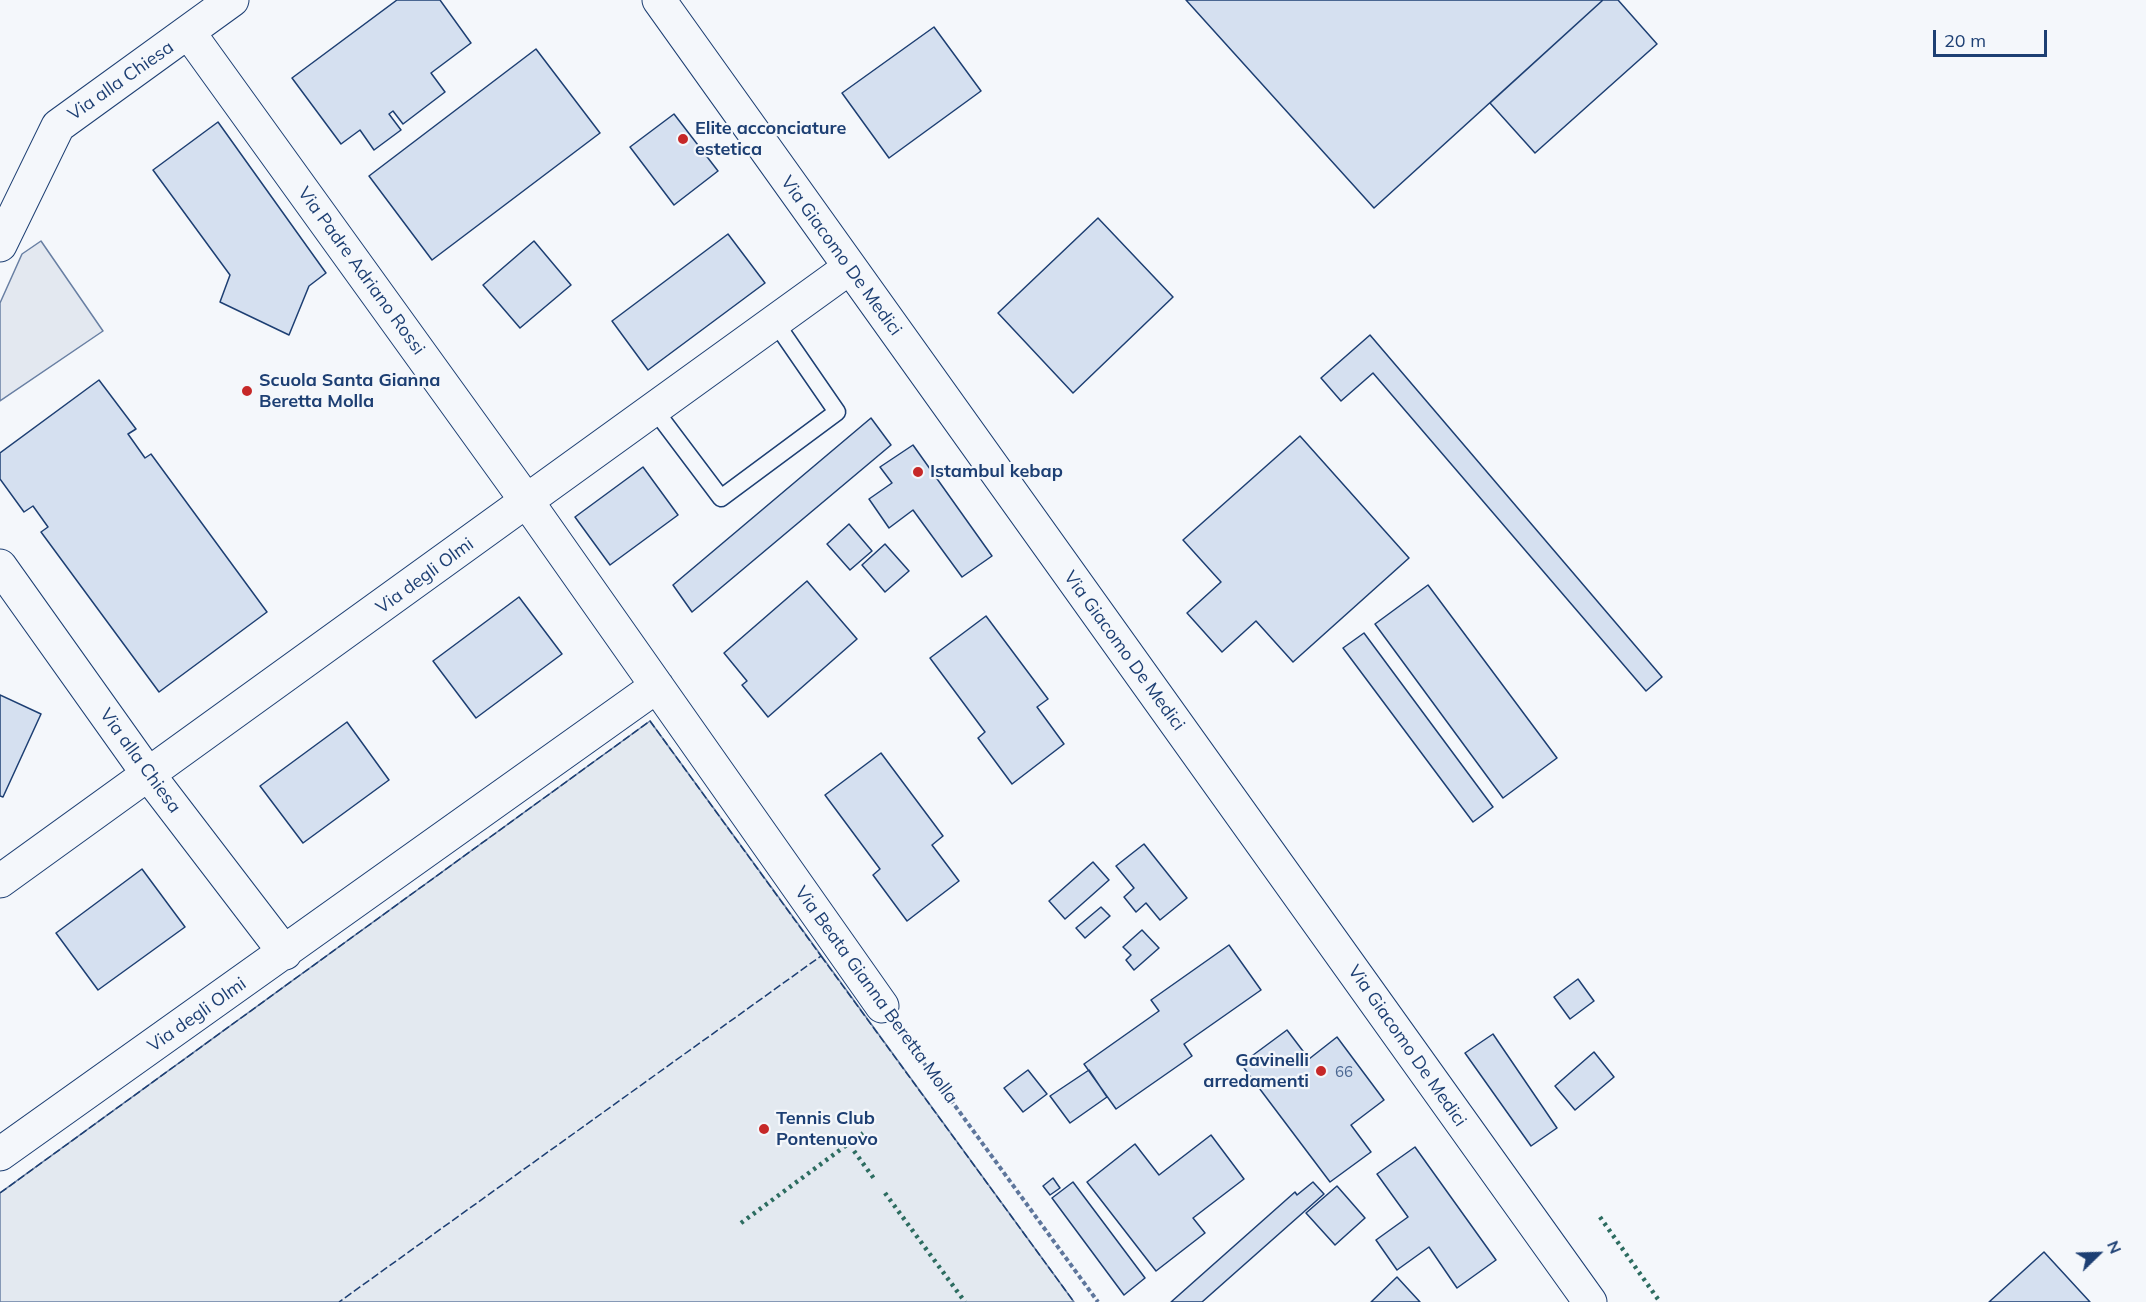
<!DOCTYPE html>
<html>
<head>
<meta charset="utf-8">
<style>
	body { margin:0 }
	#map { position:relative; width:2146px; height:1302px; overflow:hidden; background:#f4f7fb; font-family:Mulish,sans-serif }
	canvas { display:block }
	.north { position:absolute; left:2068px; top:1224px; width:60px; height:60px; -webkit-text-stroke:4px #f4f7fb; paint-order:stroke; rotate:67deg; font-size:16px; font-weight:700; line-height:24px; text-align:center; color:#1d3f73 }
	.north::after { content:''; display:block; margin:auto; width:21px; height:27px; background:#1d3f73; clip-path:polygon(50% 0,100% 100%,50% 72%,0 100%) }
	.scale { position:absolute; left:1933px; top:30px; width:114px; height:27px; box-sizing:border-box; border:3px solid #1d3f73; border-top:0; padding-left:8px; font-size:18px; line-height:21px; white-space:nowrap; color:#1d3f73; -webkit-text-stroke:4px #f4f7fb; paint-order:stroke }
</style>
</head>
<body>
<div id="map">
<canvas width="2146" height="1302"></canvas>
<div class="north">N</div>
<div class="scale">20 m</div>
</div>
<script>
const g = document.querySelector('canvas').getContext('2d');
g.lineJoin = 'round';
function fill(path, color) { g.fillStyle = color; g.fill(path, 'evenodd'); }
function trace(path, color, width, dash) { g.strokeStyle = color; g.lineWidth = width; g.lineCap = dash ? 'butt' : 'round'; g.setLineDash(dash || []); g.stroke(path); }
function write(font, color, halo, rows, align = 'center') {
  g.font = font + ' Mulish,sans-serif'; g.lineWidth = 4.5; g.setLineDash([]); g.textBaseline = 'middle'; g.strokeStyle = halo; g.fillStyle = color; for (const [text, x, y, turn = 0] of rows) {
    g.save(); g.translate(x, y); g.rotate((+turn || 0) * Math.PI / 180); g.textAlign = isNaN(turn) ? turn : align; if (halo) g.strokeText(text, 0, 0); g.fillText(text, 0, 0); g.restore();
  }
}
const green = new Path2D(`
	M650,721L1074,1302H0V1193Z`);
fill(green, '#e3e9f0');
trace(green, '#687fa3', 1.5);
const parking = new Path2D(`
	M41,241L103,331L0,401V303L22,254Z`);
fill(parking, '#e3e8f0');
trace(parking, '#687fa3', 1.5);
const building = new Path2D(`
	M397,0H440L471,43L431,73L445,92L403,124L393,111L389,114L401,130L374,150L360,130L341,144L292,78Z
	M1186,0H1603L1374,208Z
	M1603,0H1618L1657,44L1535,153L1490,103Z
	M934,27L981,91L889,158L842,93Z
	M536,49L600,133L432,260L369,176Z
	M674,114L718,171L674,205L630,147Z
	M218,122L326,273L309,286L289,335L220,302L230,275L153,170Z
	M1098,218L1173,297L1073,393L998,313Z
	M728,234L765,283L648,370L612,321Z
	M534,241L571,285L520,328L483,285Z
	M1370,335L1662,677L1646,691L1373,373L1341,401L1321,378Z
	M99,380L136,429L128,434L145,458L151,454L267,612L159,692L41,532L48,527L33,506L24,512L0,479V453Z
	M871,418L891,445L692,612L673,585Z
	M1300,436L1409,558L1293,662L1256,621L1222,652L1187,613L1221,582L1183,540Z
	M913,445L992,556L962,577L913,510L889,528L869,499L892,483L880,467Z
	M643,467L678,515L610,565L575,517Z
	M849,524L872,551L850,570L827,544Z
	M885,544L909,571L885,592L862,565Z
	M807,581L857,639L768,717L742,685L747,681L724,653Z
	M1428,585L1557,758L1503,798L1375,624Z
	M519,597L562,654L476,718L433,661Z
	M986,616L1048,699L1037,707L1064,744L1012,784L978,738L985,732L930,658Z
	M1364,633L1493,807L1473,822L1343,648Z
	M0,695L41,714L3,797L0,796Z
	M347,722L389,780L303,843L260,786Z
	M881,753L943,836L932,845L959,881L907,921L873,875L880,869L825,795Z
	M1144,844L1187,898L1160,920L1146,903L1136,912L1124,897L1134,888L1116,866Z
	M1093,862L1109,880L1065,919L1049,901Z
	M142,869L185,927L98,990L56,933Z
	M1101,907L1110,916L1085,938L1076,928Z
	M1142,930L1159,948L1134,970L1126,960L1131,955L1123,947Z
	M1229,945L1261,990L1184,1044L1192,1056L1116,1109L1084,1064L1159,1011L1151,1000Z
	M1578,979L1594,1001L1570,1019L1554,997Z
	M1287,1030L1309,1059L1337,1037L1384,1100L1351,1125L1371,1152L1330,1182L1241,1064Z
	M1493,1034L1557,1128L1531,1146L1465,1053Z
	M1594,1052L1614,1077L1575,1110L1555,1086Z
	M1028,1070L1047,1094L1023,1112L1004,1088Z
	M1089,1070L1107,1097L1070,1123L1050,1096Z
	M1211,1135L1244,1179L1193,1218L1205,1233L1156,1271L1087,1182L1135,1144L1159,1175Z
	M1415,1147L1496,1260L1457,1288L1429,1247L1397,1270L1376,1240L1408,1217L1377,1174Z
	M1053,1178L1060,1188L1050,1195L1043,1186Z
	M1073,1182L1145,1278L1124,1295L1052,1198Z
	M1313,1182L1324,1194L1202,1302H1171L1295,1192L1297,1195Z
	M1337,1186L1365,1218L1335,1245L1306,1213Z
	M2044,1252L2090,1302H1989Z
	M1397,1277L1420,1302H1371Z`);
fill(building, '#d5e0f0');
trace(building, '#1d3f73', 1.5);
const service = new Path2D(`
	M654,409L721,498L837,412L775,322`);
const minor = new Path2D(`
	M189,33L528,503L882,1006
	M0,245L58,126L232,0
	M0,566L148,774L285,953
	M0,881L849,268
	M0,1154L657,686`);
const primary = new Path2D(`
	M659,0L1590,1302`);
trace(service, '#1d3f73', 19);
trace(minor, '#1d3f73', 35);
trace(primary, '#1d3f73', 35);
trace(new Path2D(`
	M902,1033L1098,1302`), '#5e769c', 4, [4.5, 3]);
trace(service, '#f4f7fb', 16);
trace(minor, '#f4f7fb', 33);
trace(primary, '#f4f7fb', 33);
trace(new Path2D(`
	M854,1151L875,1180
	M885,1193L965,1302
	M1600,1217L1660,1302
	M741,1223L863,1133`), '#2c6c60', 4.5, [3, 4.5]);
trace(new Path2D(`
	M821,956L1074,1302
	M0,1193L650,721L821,956L339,1302`), '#1d3f73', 1.5, [8, 3]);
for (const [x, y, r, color] of [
	[683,139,6,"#c62828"],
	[247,391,6,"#c62828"],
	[918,472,6,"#c62828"],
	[1321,1071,6,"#c62828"],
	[764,1129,6,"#c62828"]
]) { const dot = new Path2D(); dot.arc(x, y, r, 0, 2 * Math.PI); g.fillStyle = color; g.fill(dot); trace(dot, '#f4f7fb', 2); }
write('15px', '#4b6792', null, [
	["66",1344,1072]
]);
write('18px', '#1d3f73', '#f4f7fb', [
	["Via alla Chiesa",121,81,-35],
	["Via Giacomo De Medici",841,256,54],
	["Via Padre Adriano Rossi",361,271,54],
	["Via degli Olmi",425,576,-36],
	["Via Giacomo De Medici",1124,651,54],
	["Via alla Chiesa",140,761,54],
	["Via Beata Gianna Beretta Molla",876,995,54],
	["Via degli Olmi",197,1015,-35],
	["Via Giacomo De Medici",1407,1046,55]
]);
write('bold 18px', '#1d3f73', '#f4f7fb', [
	["Elite acconciature",695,129],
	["estetica",695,150],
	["Scuola Santa Gianna",259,381],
	["Beretta Molla",259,402],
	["Istambul kebap",930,472],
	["Gavinelli",1309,1061,"right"],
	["arredamenti",1309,1082,"right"],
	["Tennis Club",776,1119],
	["Pontenuovo",776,1140]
], 'left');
</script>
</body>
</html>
